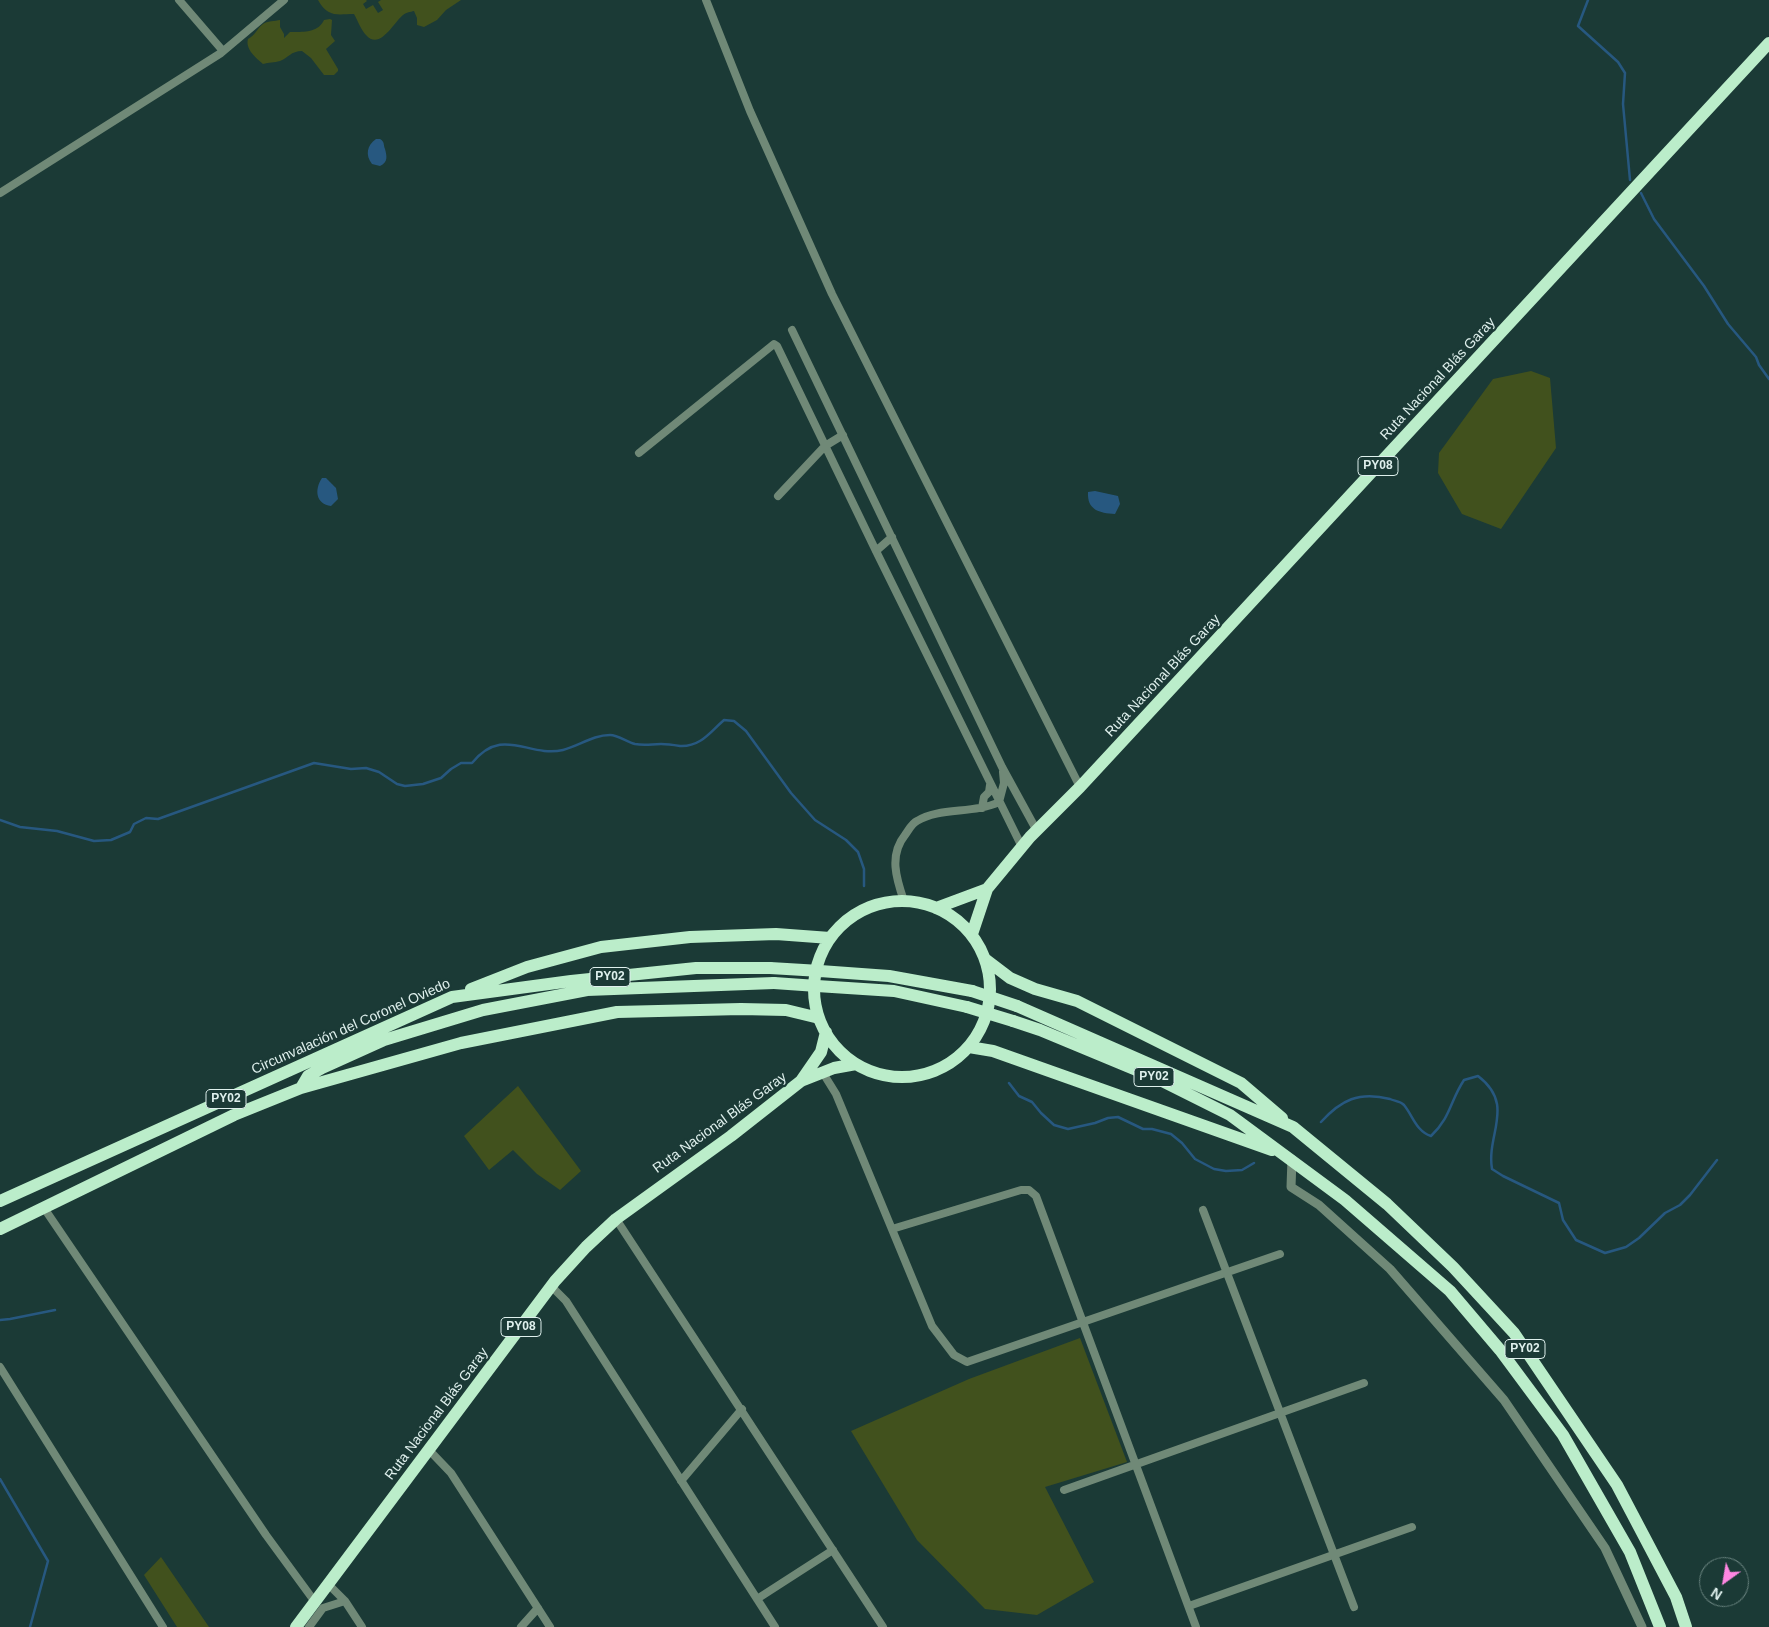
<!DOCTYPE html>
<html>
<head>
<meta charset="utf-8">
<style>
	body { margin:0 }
	#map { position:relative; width:1769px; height:1627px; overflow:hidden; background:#1b3a36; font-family:Helvetica,sans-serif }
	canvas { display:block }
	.north { position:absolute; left:1699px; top:1557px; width:50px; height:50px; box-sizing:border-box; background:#1b3a36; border:1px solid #69837f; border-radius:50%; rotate:212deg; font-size:14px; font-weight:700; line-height:20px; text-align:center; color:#dff0ed }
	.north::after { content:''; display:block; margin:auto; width:18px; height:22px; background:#fe86e1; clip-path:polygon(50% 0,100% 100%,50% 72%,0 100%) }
</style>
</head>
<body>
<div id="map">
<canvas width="1769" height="1627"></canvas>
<div class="north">N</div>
</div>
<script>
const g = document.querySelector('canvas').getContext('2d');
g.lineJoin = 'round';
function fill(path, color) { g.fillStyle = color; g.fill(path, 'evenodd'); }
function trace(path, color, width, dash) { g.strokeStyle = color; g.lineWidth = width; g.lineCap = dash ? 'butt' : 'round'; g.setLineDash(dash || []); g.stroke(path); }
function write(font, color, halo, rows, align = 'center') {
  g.font = font + ' Helvetica,sans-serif'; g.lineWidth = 4.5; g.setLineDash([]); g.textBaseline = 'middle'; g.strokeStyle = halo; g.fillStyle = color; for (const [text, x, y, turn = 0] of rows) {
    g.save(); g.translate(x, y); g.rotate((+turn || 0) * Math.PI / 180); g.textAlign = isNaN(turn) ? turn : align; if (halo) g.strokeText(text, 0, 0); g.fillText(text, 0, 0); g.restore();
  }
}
fill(new Path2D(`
	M318,0H366L367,1L363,4L366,9L373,5L378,13L383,10L378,2L381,0H461L446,10L437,20L424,27L417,25V18L414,11C410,12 407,12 403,15C394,22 380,51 366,35C361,30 358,21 354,14C337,14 328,18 318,0Z
	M330,19L332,20L331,35L335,41L326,49L338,69V71L334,75H324L311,58L302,51C291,51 288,58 280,61C274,63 269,62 263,64C256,58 245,49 248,39C256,35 257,28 263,24C267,21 275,21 280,20V27L284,34V38L290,32C303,32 318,33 324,20Z
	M1531,371L1550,378L1556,448L1501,529L1462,514L1438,473L1439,453L1493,379Z
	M518,1086L581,1171L560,1190L537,1174L513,1150L489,1170L464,1136Z
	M1080,1338L1127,1462L1045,1487L1094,1582L1037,1615L985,1609L917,1540L851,1431L969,1379Z
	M161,1557L209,1627H177L144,1575Z`), '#41511d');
fill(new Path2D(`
	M376,139H380C385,142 383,144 385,149C387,157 388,162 380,166L372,164C365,155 367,145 376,139Z
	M322,478H326L336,488L338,499L331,506C316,504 314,490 322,478Z
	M1095,491L1118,496L1120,504L1115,514C1099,513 1087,510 1088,492Z`), '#275880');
trace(new Path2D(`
	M1588,0L1578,26L1618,62L1625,73L1623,104L1630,180
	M1641,193L1654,219L1704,286L1728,324L1756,357L1759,365L1769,379
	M0,820L20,827L57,831L94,841L111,840L130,832L134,824L146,818L158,819L314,763L351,769L366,768L379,772L397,784L405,786L423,784L441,778L451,769L461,763H472C503,725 528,758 563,750C579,746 593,735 610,735C618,735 627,742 635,744C645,746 652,744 661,744C668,744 674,745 680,746C701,747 711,731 724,720L734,721L746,731L791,793L815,820L846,840L858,852L864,869V886
	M1009,1083L1019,1096L1032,1102L1041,1113L1054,1125L1068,1129L1095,1123L1108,1118L1118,1117L1143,1129H1152L1171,1134L1182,1143L1195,1159L1214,1169L1226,1171L1242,1170L1254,1163
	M1321,1122C1341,1100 1359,1091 1390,1099C1394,1101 1400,1101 1404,1105C1413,1116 1416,1131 1431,1136C1451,1117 1450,1101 1464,1080L1478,1076C1516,1105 1486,1134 1492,1169L1503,1176L1559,1203L1563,1220L1576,1240L1605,1253L1626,1247L1639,1238L1665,1213L1680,1205L1690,1195L1717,1160
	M0,1320L10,1319L55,1310
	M0,1479L48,1561L30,1627`), '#275880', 2.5);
trace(new Path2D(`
	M179,0L223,51
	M706,0L750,111L832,294L1080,787
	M0,193L221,53L284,0
	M792,330L1002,767L1037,831
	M639,453L774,344L777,346L876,551L1022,847
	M778,496L825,446L843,435
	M876,551L892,537
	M982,808L984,797L989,792L990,785
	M904,901C896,878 889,855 905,835C908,831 912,823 917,821C939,807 974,814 999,802L1004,783L1003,772
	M823,1073L836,1094L932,1326L954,1355L967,1362L1280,1254
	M44,1208L266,1535L315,1602
	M1203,1210L1354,1607
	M616,1219L883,1627
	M892,1229L1021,1190H1029L1036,1196L1196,1627
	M551,1286L566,1301L775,1627
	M0,1367L163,1627
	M429,1450L451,1473L550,1627
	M681,1481L742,1409
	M1064,1490L1364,1383
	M329,1585L345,1601L362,1627
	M757,1599L833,1550
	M1189,1606L1412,1527
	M309,1627L323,1608L345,1601
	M521,1627L538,1608`), '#708977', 8);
trace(new Path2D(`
	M1292,1159L1291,1187L1319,1205L1390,1269L1504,1400L1605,1548L1642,1627`), '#708977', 9);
trace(new Path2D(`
	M814 989a88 88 0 1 1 176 0a88 88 0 1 1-176 0Z
	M936,908L987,889
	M972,934L987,889L1030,837L1080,787L1156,705L1769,43
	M985,959L1010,978L1035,989L1077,1001L1241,1083L1282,1118
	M820,971L889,976L972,991
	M817,986L894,991L967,1007
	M471,989L527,967L601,947L690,937L776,934L830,938
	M1017,1006L1293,1127L1387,1204L1453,1267L1514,1333L1617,1485L1676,1597L1686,1627
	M1013,1021L1040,1030L1158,1079L1230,1115L1345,1200L1450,1291L1500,1350L1563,1435L1630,1552L1660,1627
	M969,1047L993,1051L1272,1150
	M801,1081L821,1052L826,1032
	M301,1088L308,1076L322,1068L384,1040L483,1010L587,990L774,983
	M0,1201L452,997L571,981L696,968H770
	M0,1229L234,1115L301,1088L461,1043L617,1012L741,1009L786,1010L819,1018
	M296,1627L555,1281L586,1247L616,1219L731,1136L801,1081L834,1068L856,1064`), '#bbedca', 12);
trace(new Path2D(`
	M770,968L820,971
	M774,983L817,986
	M972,991L1017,1006
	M967,1007L1013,1021`), '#bbedca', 12);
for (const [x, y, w] of [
	[1378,466,40],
	[610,977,40],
	[1154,1077,40],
	[226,1099,40],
	[521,1327,40],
	[1525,1349,40]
]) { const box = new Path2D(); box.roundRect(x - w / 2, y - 9.5, w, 19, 4); g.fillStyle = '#1b3a36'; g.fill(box); trace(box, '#dff0ed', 1); }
write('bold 12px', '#dff0ed', null, [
	["PY08",1378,466],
	["PY02",610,977],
	["PY02",1154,1077],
	["PY02",226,1099],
	["PY08",521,1327],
	["PY02",1525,1349]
]);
write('14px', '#dff0ed', '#1b3a36', [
	["Ruta Nacional Blás Garay",1438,379,-47],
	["Ruta Nacional Blás Garay",1163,676,-47],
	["Circunvalación del Coronel Oviedo",351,1027,-24],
	["Ruta Nacional Blás Garay",720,1123,-36],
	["Ruta Nacional Blás Garay",437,1414,-53]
]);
</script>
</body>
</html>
